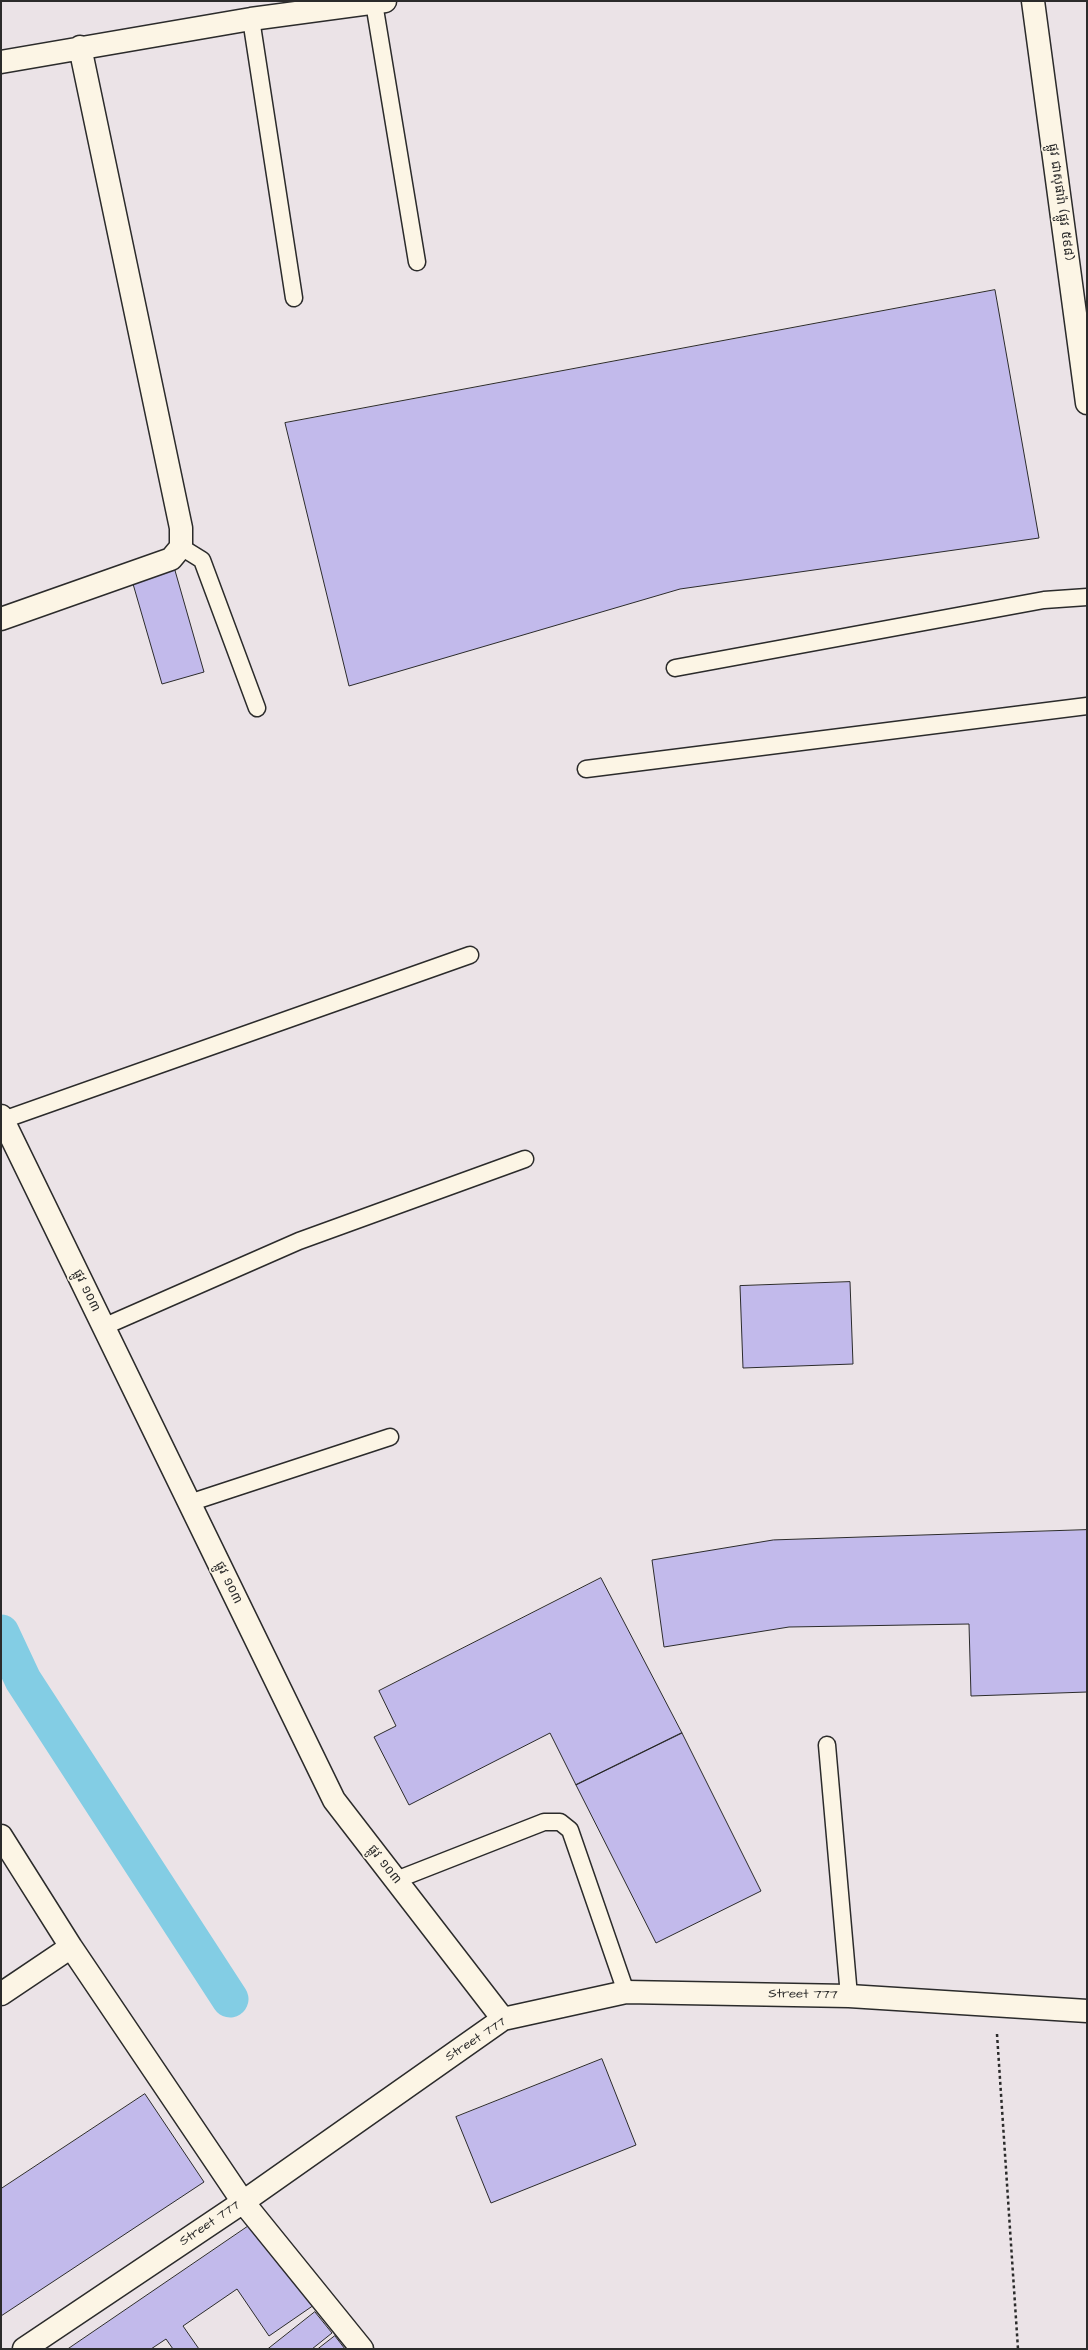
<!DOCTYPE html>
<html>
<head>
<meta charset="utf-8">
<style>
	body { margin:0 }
	#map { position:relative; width:1088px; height:2350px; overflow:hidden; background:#ebe3e7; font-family:"Architects Daughter",sans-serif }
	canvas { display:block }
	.frame { position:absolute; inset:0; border:2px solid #2b2b2b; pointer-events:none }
</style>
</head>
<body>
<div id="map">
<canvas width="1088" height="2350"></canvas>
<div class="frame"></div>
</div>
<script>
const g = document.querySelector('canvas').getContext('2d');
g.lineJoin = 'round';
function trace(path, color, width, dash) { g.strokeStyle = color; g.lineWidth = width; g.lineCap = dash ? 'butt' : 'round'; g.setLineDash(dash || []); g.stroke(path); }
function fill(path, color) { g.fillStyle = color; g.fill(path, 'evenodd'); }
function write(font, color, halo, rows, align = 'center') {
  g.font = font + ' "Architects Daughter","Noto Sans Khmer",sans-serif'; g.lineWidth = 3.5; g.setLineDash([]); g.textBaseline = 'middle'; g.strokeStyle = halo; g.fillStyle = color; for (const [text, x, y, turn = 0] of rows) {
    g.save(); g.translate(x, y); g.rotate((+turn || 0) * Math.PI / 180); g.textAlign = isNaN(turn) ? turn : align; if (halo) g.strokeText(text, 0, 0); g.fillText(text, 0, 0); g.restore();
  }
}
trace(new Path2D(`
	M1,1633L23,1680L230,1999`), '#83cde4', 37);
const building = new Path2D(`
	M995,290L1039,538L680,589L349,686L285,423Z
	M174,567L204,672L162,684L131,577Z
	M850,1282L853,1364L743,1368L740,1286Z
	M1087,1530V1692L971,1696L969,1624L789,1627L664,1647L652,1560L773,1540Z
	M601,1578L682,1733L576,1785L550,1733L409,1805L374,1737L396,1726L379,1691Z
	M682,1733L761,1891L656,1943L576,1785Z
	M602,2059L636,2145L491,2203L456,2117Z
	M145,2094L204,2182L1,2316V2189Z
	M256,2221L314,2305L269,2336L237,2289L183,2326L199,2349H173L166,2339L151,2349H68Z
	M315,2312L332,2333L312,2349H268Z
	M335,2336L345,2349H318Z`);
fill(building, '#c2baeb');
trace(building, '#2b2b2b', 1);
const service = new Path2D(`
	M374,3L417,262
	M251,19L294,298
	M181,547L202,560L257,708
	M675,668L1044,600L1087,597
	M586,769L1087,706
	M3,1120L470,955
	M103,1327L299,1241L525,1159
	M189,1503L390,1437
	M827,1745L849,1996
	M396,1880L544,1822H560L570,1830L626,1992`);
const minor = new Path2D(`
	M1,62L251,19L385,1
	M1,619L171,559L181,547V528L80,47
	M1,1836L71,1947L243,2202
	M1,1994L71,1947`);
const tertiary = new Path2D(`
	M1,1116L334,1800L503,2019
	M243,2202L362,2349
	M24,2349L243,2202L503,2019L626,1992L849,1996L1087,2011`);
const secondary = new Path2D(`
	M1033,1L1087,403`);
trace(service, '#2b2b2b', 19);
trace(minor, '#2b2b2b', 25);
trace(tertiary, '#2b2b2b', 25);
trace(secondary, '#2b2b2b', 25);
trace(new Path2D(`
	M997,2034L1018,2349`), '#2b2b2b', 2.5, [3, 3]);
trace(service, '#fcf5e5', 16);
trace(minor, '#fcf5e5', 22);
trace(tertiary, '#fcf5e5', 22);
trace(secondary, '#fcf5e5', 22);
write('13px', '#2b2b2b', '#fcf5e5', [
	["ផ្លូវ ជាសុផារ៉ា (ផ្លូវ ៥៩៨)",1060,202,82],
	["ផ្លូវ ១០៣",86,1291,64],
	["ផ្លូវ ១០៣",228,1583,64],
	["ផ្លូវ ១០៣",384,1865,52],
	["Street 777",803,1995,1],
	["Street 777",476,2040,-33],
	["Street 777",210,2224,-34]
]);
</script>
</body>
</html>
